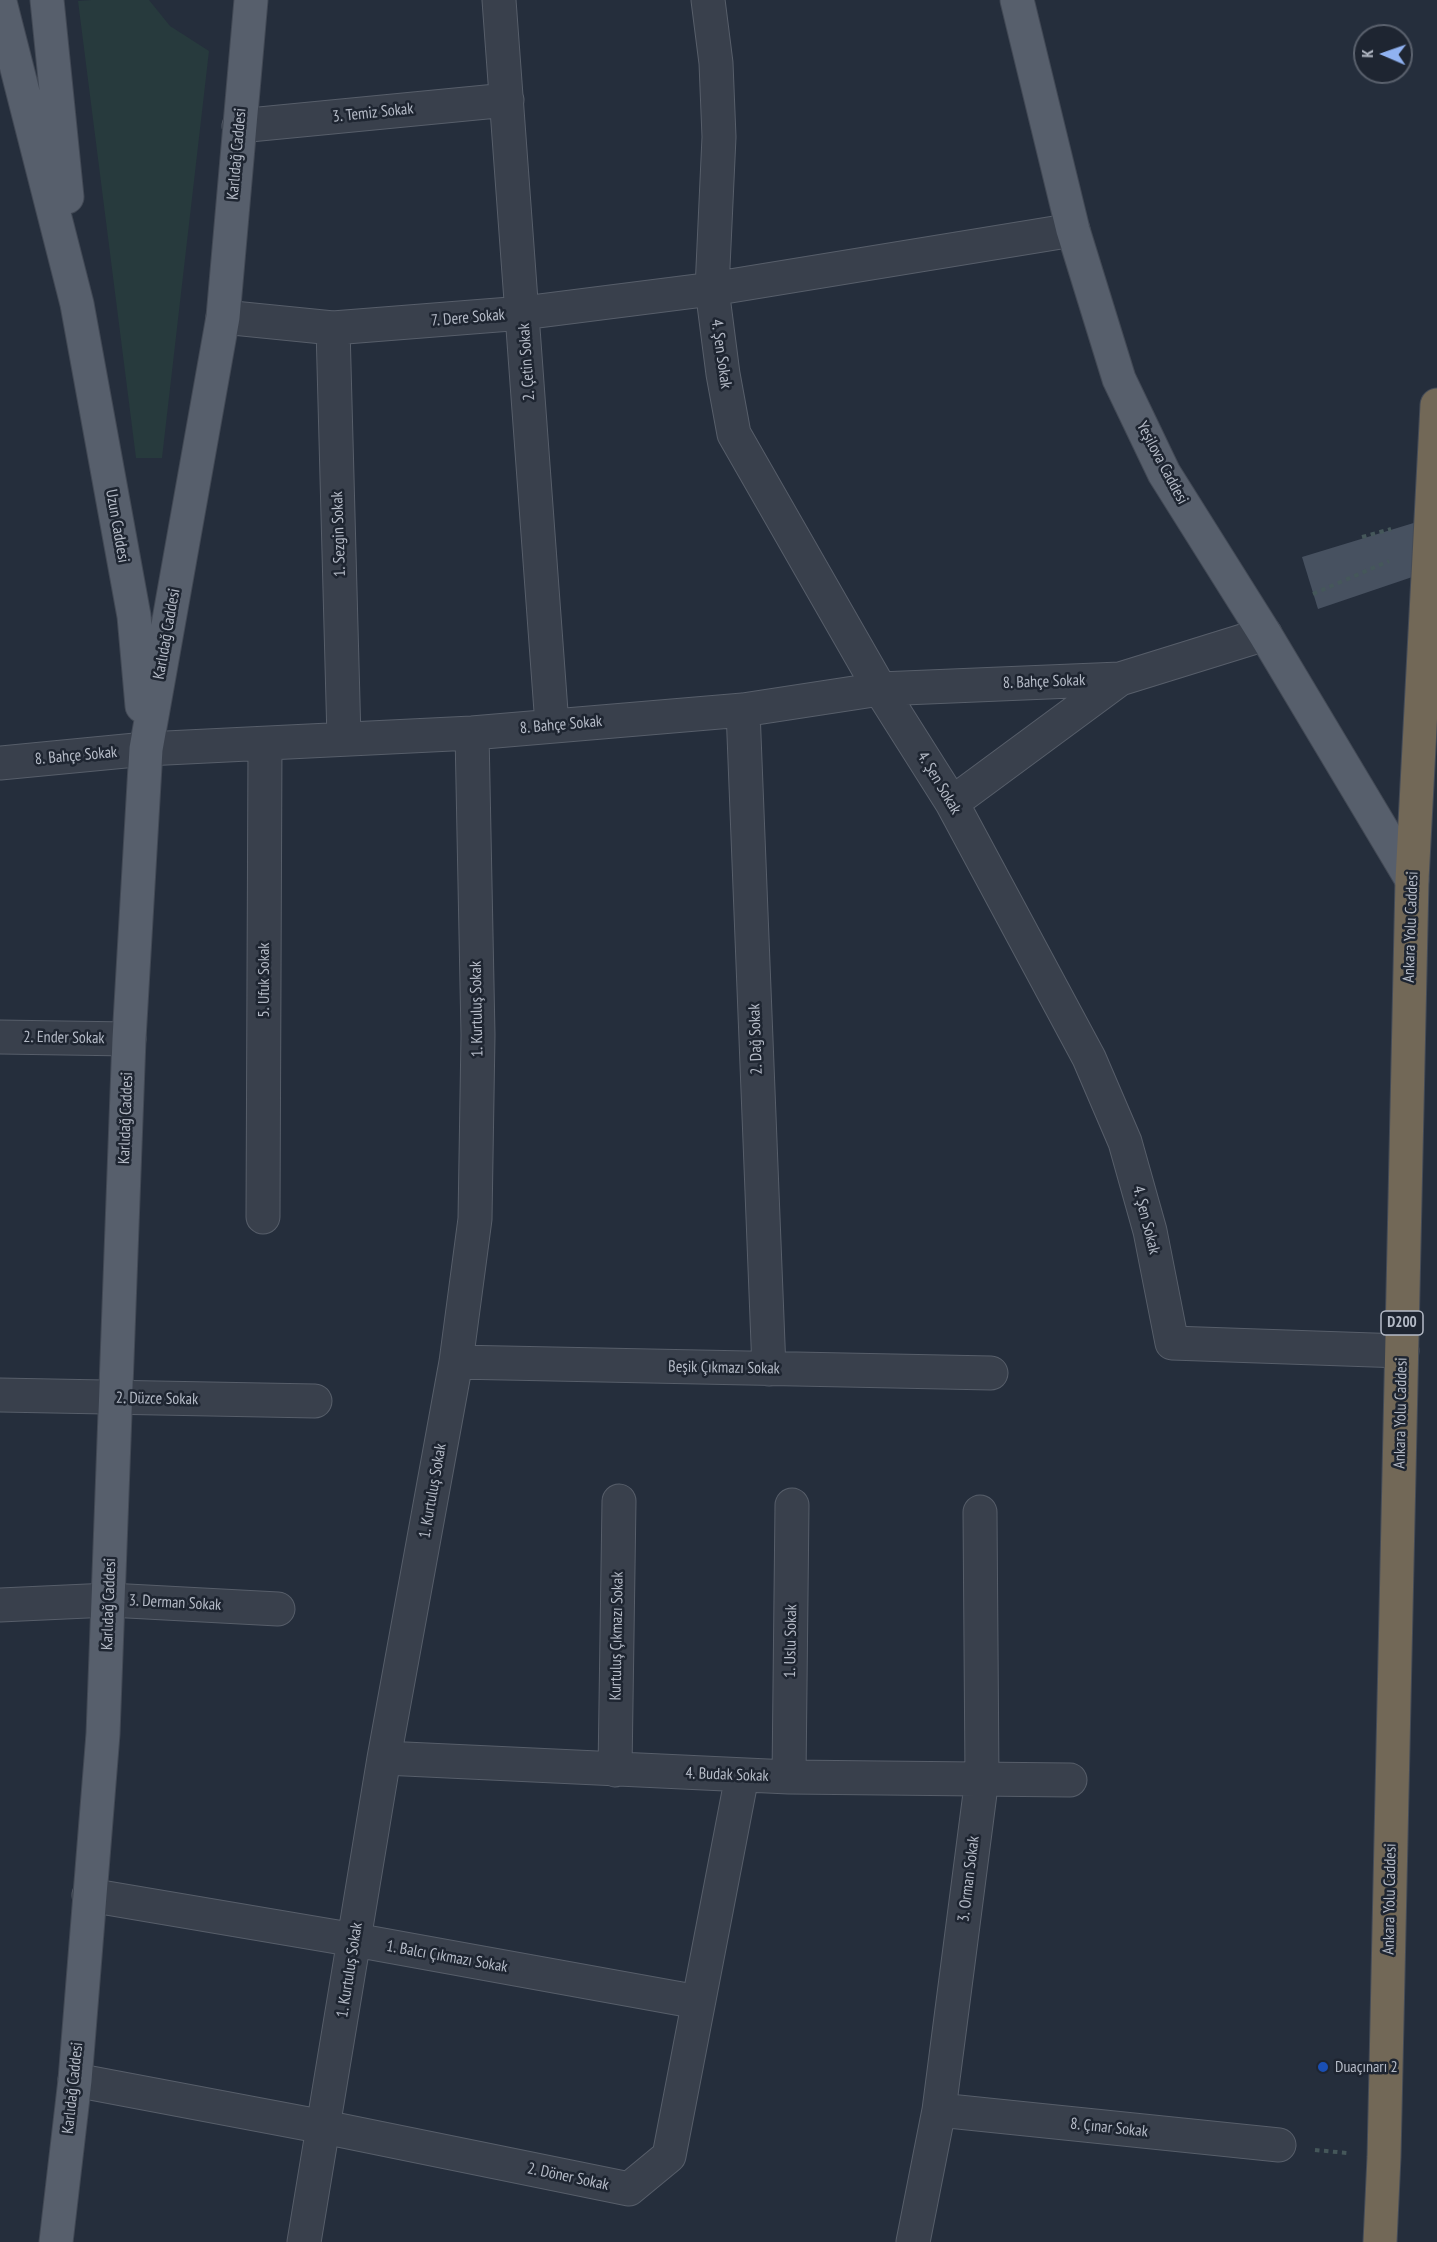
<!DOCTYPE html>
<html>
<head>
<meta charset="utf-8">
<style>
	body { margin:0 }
	#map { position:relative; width:1437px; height:2242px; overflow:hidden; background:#252e3c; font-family:"PT Sans Narrow",sans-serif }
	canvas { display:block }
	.north { position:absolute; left:1353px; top:24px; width:60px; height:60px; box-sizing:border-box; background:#1e2531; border:2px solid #5a616d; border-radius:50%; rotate:272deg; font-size:16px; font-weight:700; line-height:24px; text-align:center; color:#b5bbc7 }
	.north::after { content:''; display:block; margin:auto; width:21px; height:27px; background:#90b2f1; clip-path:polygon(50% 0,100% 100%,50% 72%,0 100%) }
</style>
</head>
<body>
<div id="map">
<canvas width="1437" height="2242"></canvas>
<div class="north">K</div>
</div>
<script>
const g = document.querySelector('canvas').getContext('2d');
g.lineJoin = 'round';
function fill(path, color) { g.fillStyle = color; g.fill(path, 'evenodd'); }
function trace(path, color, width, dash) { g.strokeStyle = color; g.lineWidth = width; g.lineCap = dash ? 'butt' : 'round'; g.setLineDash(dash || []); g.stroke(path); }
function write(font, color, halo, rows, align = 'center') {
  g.font = font + ' "PT Sans Narrow",sans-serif'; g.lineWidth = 5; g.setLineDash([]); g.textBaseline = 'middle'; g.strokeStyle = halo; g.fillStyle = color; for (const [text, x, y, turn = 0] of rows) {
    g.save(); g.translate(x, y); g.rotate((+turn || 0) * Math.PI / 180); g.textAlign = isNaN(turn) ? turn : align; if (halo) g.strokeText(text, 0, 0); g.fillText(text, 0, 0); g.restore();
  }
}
fill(new Path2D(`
	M91,0H149L170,26L209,51L162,458H136L78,1Z`), '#273a3d');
fill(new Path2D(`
	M1430,518L1427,572L1318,609L1302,557Z`), '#475160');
const minor = new Path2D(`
	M499,0L552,725
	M708,0L716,63L719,137L712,289L723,374L734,434L880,689L952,803L1089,1058L1125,1142L1150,1231L1172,1343L1402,1351
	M239,126L507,100
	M223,317L333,328L523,313L712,289L1073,230
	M333,328L344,739
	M743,710L769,1369
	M0,763L146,749L472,733L743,710L880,689L1120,679
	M952,803L1120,679L1265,634
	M0,1037L129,1039
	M263,1217L265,744
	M456,1362L991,1373
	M0,1395L315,1401
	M0,1605L109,1600L278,1609
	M384,1758L789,1777L1070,1780
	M615,1770L619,1501
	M789,1777L792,1505
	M89,1895L355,1940L698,2002
	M75,2080L324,2127L629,2189L669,2156L742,1776
	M939,2110L1279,2145
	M304,2242L384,1758L456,1362L475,1219L478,1035L472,733
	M913,2242L939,2110L982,1778L980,1512`);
const major = new Path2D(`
	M47,0L67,197
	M1017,0L1073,230L1119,379L1164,473L1265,634L1412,880
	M0,2L77,304L134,616L142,706
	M56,2242L75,2080L103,1734L129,1039L146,749L223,317L251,0`);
const highway = new Path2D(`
	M1380,2242L1384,2157L1412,880L1437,405`);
trace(minor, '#575e6a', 35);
trace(major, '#424955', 35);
trace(highway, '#444b57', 35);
trace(new Path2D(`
	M1362,537L1391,529
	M1313,594L1389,561
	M1315,2150L1347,2153`), '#45575a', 4, [4.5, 4.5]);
trace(minor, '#39404c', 33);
trace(major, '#575f6c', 33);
trace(highway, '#726857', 33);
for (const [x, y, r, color] of [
	[1323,2067,6,"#1a4fb4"]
]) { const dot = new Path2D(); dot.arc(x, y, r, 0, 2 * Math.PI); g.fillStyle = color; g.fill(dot); trace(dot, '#1e2531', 2); }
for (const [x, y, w] of [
	[1402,1323,42]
]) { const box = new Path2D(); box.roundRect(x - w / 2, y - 12, w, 24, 4.5); g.fillStyle = '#1e2531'; g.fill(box); trace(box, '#b5bbc7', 1.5); }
write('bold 15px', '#b5bbc7', null, [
	["D200",1402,1323]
]);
write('16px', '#b5bbc7', '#1e2531', [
	["3. Temiz Sokak",373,113,-6],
	["Karlıdağ Caddesi",237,154,-85],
	["7. Dere Sokak",468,318,-5],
	["4. Şen Sokak",721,354,82],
	["2. Çetin Sokak",527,362,-94],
	["Yeşilova Caddesi",1162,463,62],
	["Uzun Caddesi",117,526,80],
	["1. Sezgin Sokak",339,534,-92],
	["Karlıdağ Caddesi",167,634,-80],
	["8. Bahçe Sokak",1044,682,-2],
	["8. Bahçe Sokak",561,725,-5],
	["8. Bahçe Sokak",76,756,-5],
	["4. Şen Sokak",939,783,59],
	["Ankara Yolu Caddesi",1411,927,-88],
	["5. Ufuk Sokak",264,980,-90],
	["1. Kurtuluş Sokak",477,1009,-91],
	["2. Ender Sokak",64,1038,1],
	["2. Dağ Sokak",756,1039,-92],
	["Karlıdağ Caddesi",126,1118,-88],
	["4. Şen Sokak",1146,1220,76],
	["Beşik Çıkmazı Sokak",724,1368,1],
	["2. Düzce Sokak",157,1399,1],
	["Ankara Yolu Caddesi",1401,1413,-89],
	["1. Kurtuluş Sokak",433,1491,-80],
	["3. Derman Sokak",175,1603,3],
	["Karlıdağ Caddesi",109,1604,-88],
	["Kurtuluş Çıkmazı Sokak",617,1636,-89],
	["1. Uslu Sokak",791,1641,-89],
	["4. Budak Sokak",727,1775,2],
	["3. Orman Sokak",969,1879,-83],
	["Ankara Yolu Caddesi",1390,1899,-89],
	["1. Balcı Çıkmazı Sokak",447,1957,10],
	["1. Kurtuluş Sokak",350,1970,-81],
	["Karlıdağ Caddesi",73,2088,-84],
	["8. Çınar Sokak",1109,2128,6],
	["2. Döner Sokak",568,2177,12]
]);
write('16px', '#b5bbc7', '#1e2531', [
	["Duaçınarı 2",1335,2067]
], 'left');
</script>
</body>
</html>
